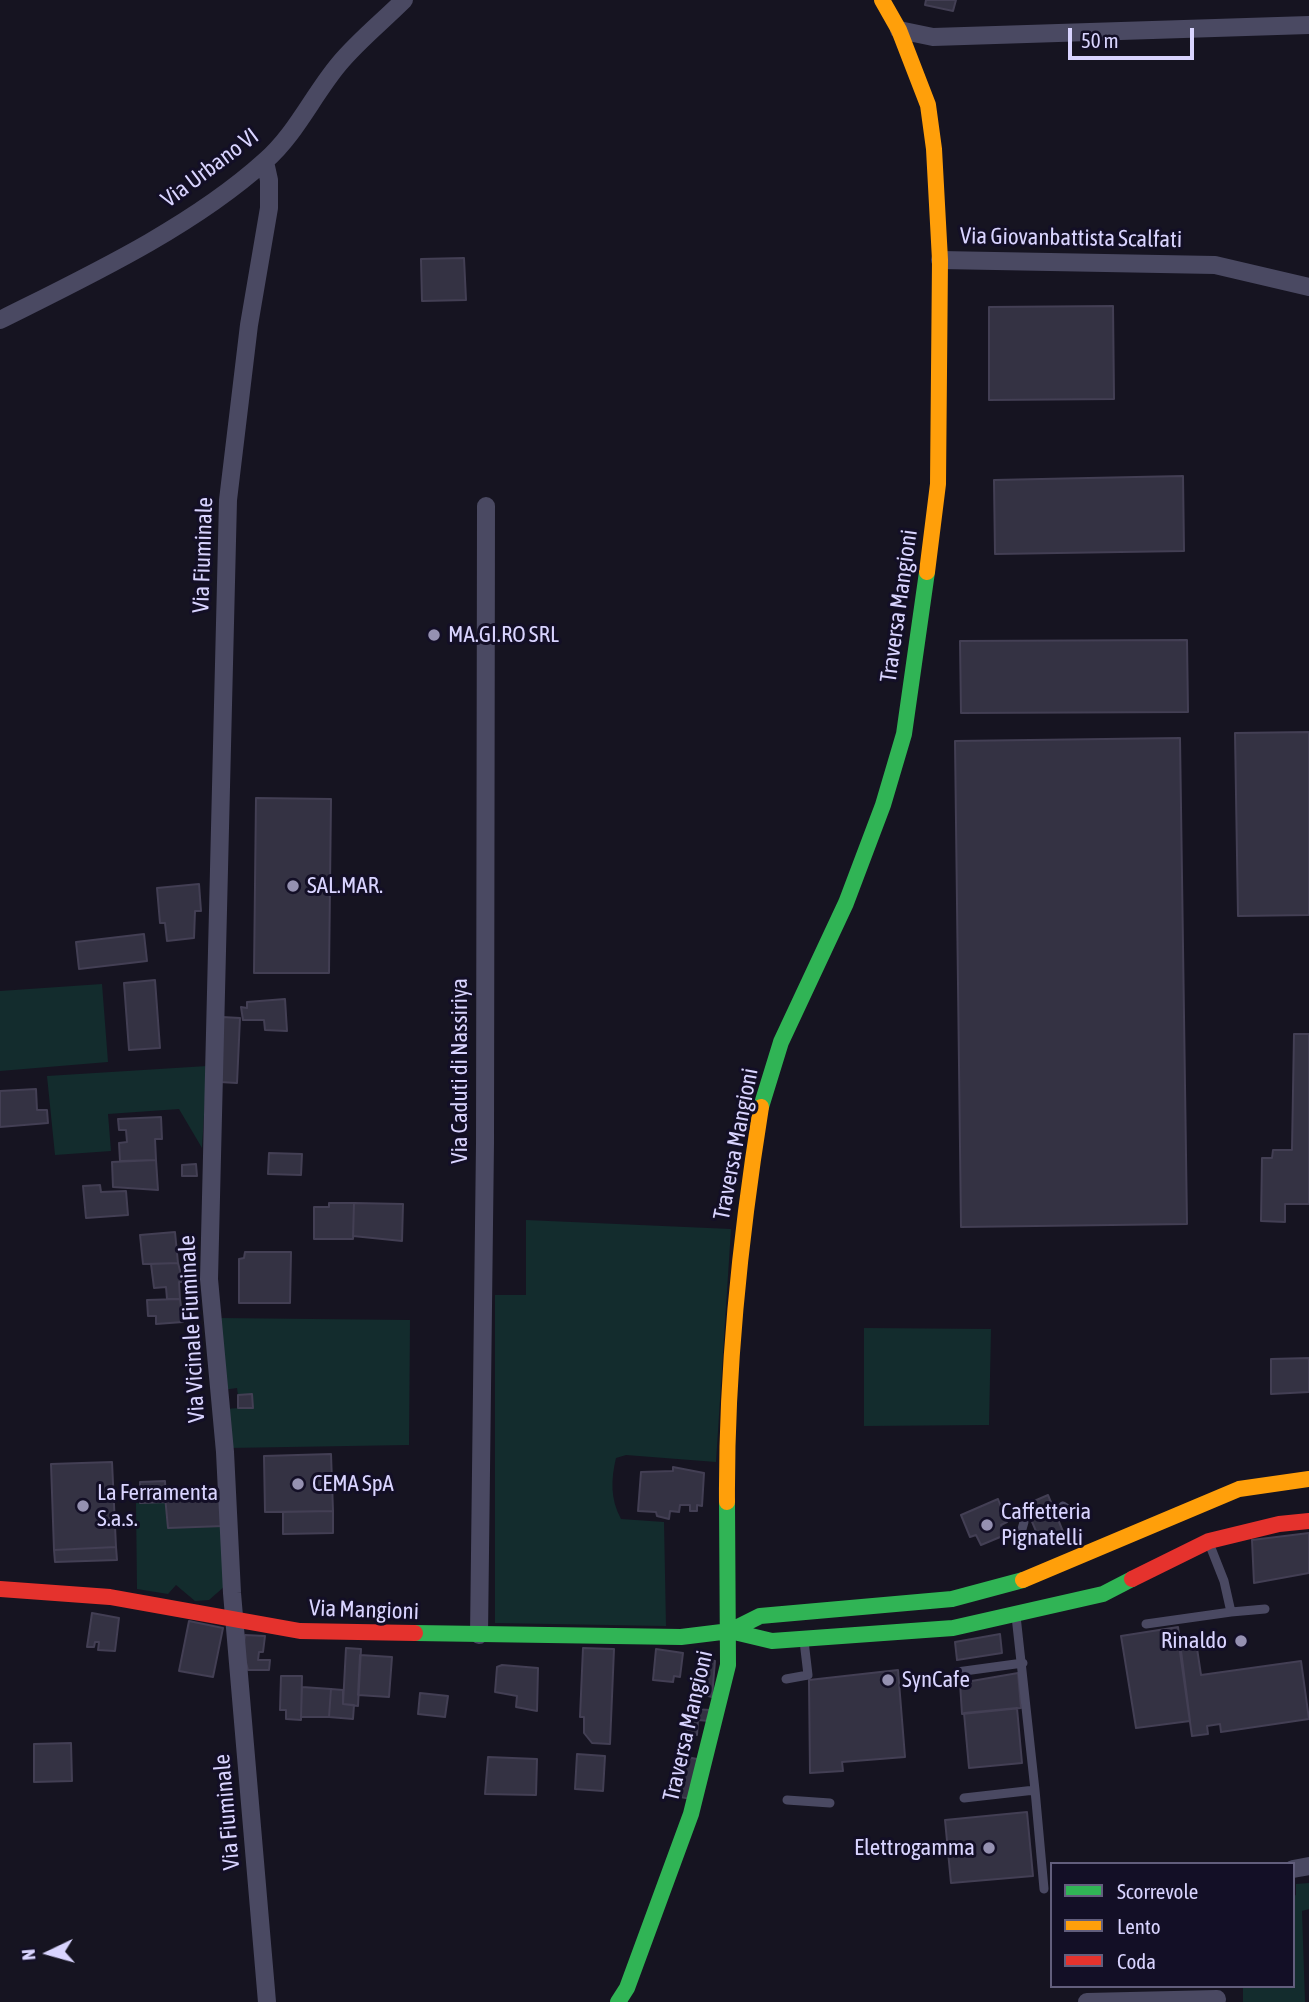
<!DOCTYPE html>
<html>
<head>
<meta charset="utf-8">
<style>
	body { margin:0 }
	#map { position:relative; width:1309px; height:2002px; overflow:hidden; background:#161421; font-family:"Asap Condensed",sans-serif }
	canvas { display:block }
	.legend { position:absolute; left:1050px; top:1862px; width:245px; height:126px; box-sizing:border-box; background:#130f26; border:2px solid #625e7d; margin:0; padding:9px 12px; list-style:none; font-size:21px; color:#d9d4ff }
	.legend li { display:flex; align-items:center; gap:14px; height:35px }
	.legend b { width:35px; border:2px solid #625e7d }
	.north { position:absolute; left:14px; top:1918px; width:70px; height:70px; -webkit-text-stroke:5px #130f26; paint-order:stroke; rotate:265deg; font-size:19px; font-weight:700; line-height:28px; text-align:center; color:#d9d4ff }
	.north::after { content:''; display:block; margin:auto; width:24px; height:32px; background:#d9d4ff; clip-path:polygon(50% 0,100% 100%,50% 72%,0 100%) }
	.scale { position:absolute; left:1068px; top:28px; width:126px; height:32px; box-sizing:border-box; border:4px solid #d9d4ff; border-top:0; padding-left:9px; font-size:21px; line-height:24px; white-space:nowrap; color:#d9d4ff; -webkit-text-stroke:5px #130f26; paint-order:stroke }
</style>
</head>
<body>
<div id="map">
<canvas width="1309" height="2002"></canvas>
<ul class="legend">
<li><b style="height:9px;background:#30b455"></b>Scorrevole</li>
<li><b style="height:9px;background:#ff9f0a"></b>Lento</li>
<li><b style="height:9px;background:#e5322d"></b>Coda</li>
</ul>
<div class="north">N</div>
<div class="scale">50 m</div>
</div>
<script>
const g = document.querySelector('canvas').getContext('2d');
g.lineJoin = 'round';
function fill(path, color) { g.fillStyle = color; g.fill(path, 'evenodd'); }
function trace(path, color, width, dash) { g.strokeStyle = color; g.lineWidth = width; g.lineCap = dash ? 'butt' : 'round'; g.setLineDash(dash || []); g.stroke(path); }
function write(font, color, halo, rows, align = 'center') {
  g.font = font + ' "Asap Condensed",sans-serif'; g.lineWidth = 6; g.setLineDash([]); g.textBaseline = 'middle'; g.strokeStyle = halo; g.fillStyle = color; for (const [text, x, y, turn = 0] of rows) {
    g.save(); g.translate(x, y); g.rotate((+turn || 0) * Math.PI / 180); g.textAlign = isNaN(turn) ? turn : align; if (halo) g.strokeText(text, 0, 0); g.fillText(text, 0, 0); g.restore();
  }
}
fill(new Path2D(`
	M102,984L108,1062L0,1071V991Z
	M207,1066L202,1148L179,1109L108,1114L111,1151L55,1155L47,1076Z
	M526,1220L731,1229L716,1462L626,1455L616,1458C611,1479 610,1499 621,1519L664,1522L666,1626L495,1623V1295H526Z
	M218,1318L410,1320L409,1445L228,1448L225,1409L253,1407L252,1394L238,1395L237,1388L223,1390Z
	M864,1328L991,1329L989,1425L864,1426Z
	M166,1502L168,1528L224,1526L225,1586L209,1600L195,1601L176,1585L168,1594L137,1589L136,1503Z
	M1309,1883V1909L1302,1911L1305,2002H1243V1986H1293V1896L1296,1895V1884Z`), '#132c2d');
const building = new Path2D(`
	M926,0H956L953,11L925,5Z
	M464,258L466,300L422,301L421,259Z
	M1113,306L1114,399L989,400V307Z
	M1183,476L1184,551L995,554L994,480Z
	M1187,640L1188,712L961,713L960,641Z
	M1309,732V915L1238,916L1235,733Z
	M1180,738L1187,1224L961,1227L955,741Z
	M256,798L331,799L329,973H254Z
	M199,884L201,911H195L194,938L167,941L165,923H160L157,888Z
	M144,934L147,961L79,969L76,942Z
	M155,980L160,1048L129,1050L124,983Z
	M285,999L287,1031L265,1030L264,1020H243L241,1007L247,1008V1002Z
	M222,1017L240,1018L237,1083L220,1082Z
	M1294,1034H1309V1204H1285V1222L1261,1221L1262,1158H1272L1273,1150H1292Z
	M36,1089L37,1110H47L48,1123L0,1127V1091Z
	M161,1117L162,1139H155L156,1160L120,1161L119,1143L127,1142L126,1130H119L118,1119Z
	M269,1153L302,1154L301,1175L268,1174Z
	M156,1160L158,1190L113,1187L112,1162Z
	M196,1164L197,1176H182V1165Z
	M100,1185L101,1192L126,1191L128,1215L86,1218L83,1186Z
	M329,1203H354L353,1239H314V1207H329Z
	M354,1203L403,1204L402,1241L353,1236Z
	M175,1232L178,1263L143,1264L140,1235Z
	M245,1252H291L290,1303H239V1259L244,1258Z
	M178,1263L183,1282H179L180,1299H167L166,1287L154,1288L151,1264Z
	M180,1299L183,1322L156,1324V1316H148L147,1300Z
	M1309,1358V1392L1271,1394V1359Z
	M252,1394L253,1408H238V1395Z
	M331,1454L333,1511L265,1512L264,1456Z
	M112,1462L116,1547L54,1550L51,1464Z
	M673,1467L704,1473L702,1506L697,1505V1511H690V1505H680L679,1512L670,1511L669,1519L657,1516L656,1512L638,1511L641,1472L673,1471Z
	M165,1481L166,1502L140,1503V1482Z
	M203,1488V1497L225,1496L224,1526L168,1528L165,1496H187V1489Z
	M1048,1495L1064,1534L1041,1543L1025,1505Z
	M998,1499L1007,1522L1001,1525L1005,1535L981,1545L976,1535L970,1537L961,1515Z
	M333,1511V1533L283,1534V1512Z
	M1309,1533V1573L1254,1583L1252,1540Z
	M116,1547L117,1560L55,1562L54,1550Z
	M92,1613L119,1618L115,1651L98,1650L99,1642H95L94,1647H87Z
	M189,1621L223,1628L213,1677L179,1671Z
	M1178,1627L1190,1721L1136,1728L1121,1636Z
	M1000,1634L1002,1653L957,1660L955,1642Z
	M245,1635L265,1636L263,1652H259L258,1660H270L269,1670H248L243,1651Z
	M1195,1635L1201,1675L1301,1661L1309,1719L1221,1732L1220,1724L1207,1726L1208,1734L1192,1736L1178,1638Z
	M346,1648L361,1649L358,1706L343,1704Z
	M583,1648L614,1649L610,1744L592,1743L584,1733V1717H580Z
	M656,1649L683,1653L680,1677L674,1676L673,1682L653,1680Z
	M360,1655L392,1657L389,1697L358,1695Z
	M699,1658L715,1661L712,1697L693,1692Z
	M502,1665L538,1668L537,1711L516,1707L517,1696L495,1692L497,1667Z
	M898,1670L905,1757L842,1762L843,1771L810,1773L809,1680Z
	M1018,1673L1021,1708L962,1714L960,1683Z
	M281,1676H302L301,1720L286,1719V1710H280Z
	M302,1687L331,1689L329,1717H301Z
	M331,1689L343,1690V1704L354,1705L353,1719L329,1717Z
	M420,1693L448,1696L445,1717L418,1714Z
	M1017,1708L1022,1763L969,1768L964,1713Z
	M691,1709L711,1710L709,1721L698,1720L697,1735L687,1733Z
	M71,1743L72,1781L34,1782V1744Z
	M577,1754L605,1756L603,1791L575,1789Z
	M682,1756L702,1760L691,1799L675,1796Z
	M488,1757L537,1759L536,1795L485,1794Z
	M1027,1812L1033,1876L951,1883L945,1820Z`);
fill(building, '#343243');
trace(building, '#433f54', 2);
trace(new Path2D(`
	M1063,1506L1077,1515
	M1018,1543L1024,1522
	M1231,1612L1265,1609
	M1146,1624L1231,1612L1224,1581L1209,1543
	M957,1672L1023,1663
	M786,1679L808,1675L804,1641
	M1035,1790L1044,1889
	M964,1798L1035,1790L1016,1616
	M787,1800L830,1803`), '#4a4962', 9);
trace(new Path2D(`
	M899,30L933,37L1309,25
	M265,162L269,180V208L249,325L228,500L209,1279L225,1452L232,1593L267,2002
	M940,260L1215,265L1309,287
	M0,320C88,276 192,227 265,161C296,134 313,95 339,64C358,41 383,21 404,0
	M479,1635L485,1143L486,506
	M1293,1869L1309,1866
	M1087,2002L1217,1999`), '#4a4962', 18);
trace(new Path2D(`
	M761,1107L781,1042L846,903L883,805L904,734L927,572
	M730,1631L772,1641L953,1628L1103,1594L1132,1579
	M415,1633L681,1637L730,1631L760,1616L952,1599L1023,1580
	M618,2002L627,1988L691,1814L728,1665L727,1502`), '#30b455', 16);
trace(new Path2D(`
	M882,0L899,30L928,105L934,149L940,260L938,484L927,572
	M727,1502C726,1369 740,1238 761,1107
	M1023,1580L1239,1489L1309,1479`), '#ff9f0a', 16);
trace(new Path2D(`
	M1132,1579L1209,1541L1279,1524L1309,1521
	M0,1589L110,1597L300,1631L415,1633`), '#e5322d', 16);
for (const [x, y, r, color] of [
	[434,635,7,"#9591b1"],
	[293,886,7,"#9591b1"],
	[298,1484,7,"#9591b1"],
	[83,1506,7,"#9591b1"],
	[987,1525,7,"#9591b1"],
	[1241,1641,7,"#9591b1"],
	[888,1680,7,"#9591b1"],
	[989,1848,7,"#9591b1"]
]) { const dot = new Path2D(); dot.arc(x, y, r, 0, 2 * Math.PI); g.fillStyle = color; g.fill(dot); trace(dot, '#130f26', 2.5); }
write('23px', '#d9d4ff', '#130f26', [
	["Via Urbano VI",210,168,-37],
	["Via Giovanbattista Scalfati",1071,238,1],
	["Via Fiuminale",203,555,-88],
	["Traversa Mangioni",899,606,-82],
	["Via Caduti di Nassiriya",460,1071,-90],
	["Traversa Mangioni",736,1144,-79],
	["Via Vicinale Fiuminale",192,1329,-93],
	["Via Mangioni",364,1610,2],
	["Traversa Mangioni",688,1726,-77],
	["Via Fiuminale",227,1812,-95]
]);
write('23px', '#d9d4ff', '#130f26', [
	["MA.GI.RO SRL",448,635],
	["SAL.MAR.",307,886],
	["CEMA SpA",312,1484],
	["La Ferramenta",97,1493],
	["S.a.s.",97,1519],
	["Caffetteria",1001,1512],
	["Pignatelli",1001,1538],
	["Rinaldo",1227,1641,"right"],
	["SynCafe",902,1680],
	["Elettrogamma",975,1848,"right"]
], 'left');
</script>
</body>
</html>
